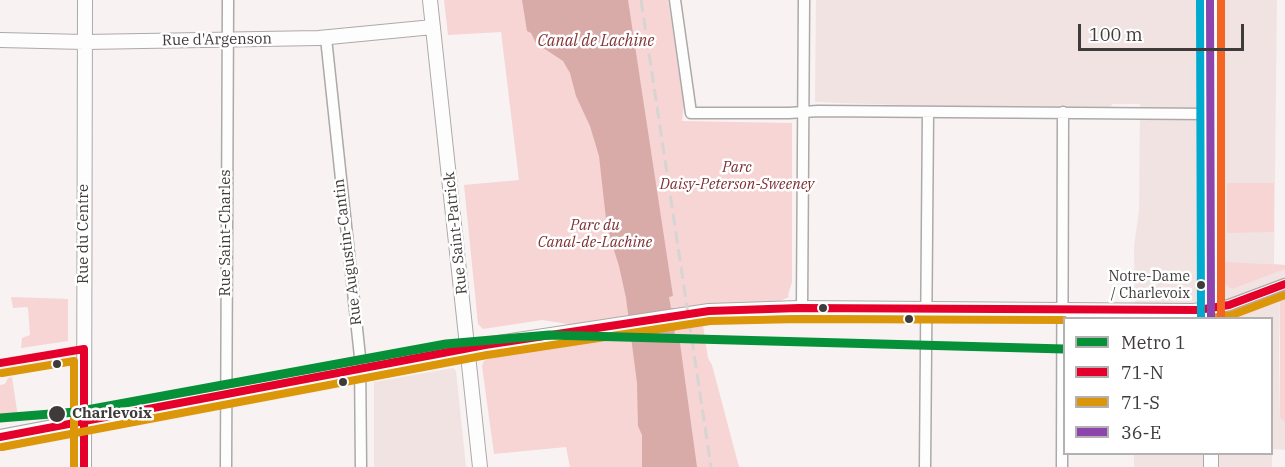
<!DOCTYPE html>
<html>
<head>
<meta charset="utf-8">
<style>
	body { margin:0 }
	#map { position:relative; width:1285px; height:467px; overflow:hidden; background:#f8f2f2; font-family:"IBM Plex Serif",serif }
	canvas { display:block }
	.legend { position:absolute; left:1063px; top:317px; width:210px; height:138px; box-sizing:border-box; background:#fff; border:2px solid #b3b1b1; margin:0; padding:8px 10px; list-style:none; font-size:18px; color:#403b3b }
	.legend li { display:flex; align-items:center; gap:12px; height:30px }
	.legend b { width:30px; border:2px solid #b3b1b1 }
	.scale { position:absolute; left:1078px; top:24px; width:166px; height:27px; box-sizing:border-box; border:3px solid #403b3b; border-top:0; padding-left:8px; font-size:18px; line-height:21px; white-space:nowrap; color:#403b3b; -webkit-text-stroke:4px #fff; paint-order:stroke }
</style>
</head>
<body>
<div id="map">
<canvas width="1285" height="467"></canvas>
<ul class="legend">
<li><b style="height:8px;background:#069037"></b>Metro 1</li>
<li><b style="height:8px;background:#e4002b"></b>71-N</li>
<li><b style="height:8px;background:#dc9609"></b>71-S</li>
<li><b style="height:8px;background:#8e44ad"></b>36-E</li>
</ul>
<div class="scale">100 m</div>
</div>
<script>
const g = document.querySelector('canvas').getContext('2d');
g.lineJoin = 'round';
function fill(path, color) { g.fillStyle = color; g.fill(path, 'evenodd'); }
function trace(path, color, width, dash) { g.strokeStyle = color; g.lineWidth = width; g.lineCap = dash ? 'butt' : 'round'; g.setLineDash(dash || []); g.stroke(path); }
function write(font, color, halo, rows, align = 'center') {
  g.font = font + ' "IBM Plex Serif",serif'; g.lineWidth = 5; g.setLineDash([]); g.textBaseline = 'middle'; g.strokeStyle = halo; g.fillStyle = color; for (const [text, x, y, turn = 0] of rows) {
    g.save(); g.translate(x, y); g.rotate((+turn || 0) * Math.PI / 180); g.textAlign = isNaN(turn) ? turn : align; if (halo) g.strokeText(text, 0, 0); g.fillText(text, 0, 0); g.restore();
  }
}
fill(new Path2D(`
	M816,0H1277L1274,264L1285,265V276L1282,280L1280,299L1279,355L1280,418L1285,423V450L1272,449V467H1134V454H1272V318H1135L1134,246L1139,211L1140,104H1112L1111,107L927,106L815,102Z
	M453,368L456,371L466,467H374V382Z`), '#f2e3e3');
fill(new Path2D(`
	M444,0H668L684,105L682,121L792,123V282L788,295L789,297L780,301L700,306L708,358L712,365L739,467H570L566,447L494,454L482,366L484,361L492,357L570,342L568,324L542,320L483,329L478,324L464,185L519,180L501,32L448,35Z
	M1227,183H1274V232L1227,233Z
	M1225,262L1285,265V269L1232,289L1225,284Z
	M11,297L68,299V341L21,348L22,338L30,335L28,308L26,307L13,308Z
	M1285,298V423L1280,418V299Z
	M12,377L18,417L0,420V385L5,384L8,378Z`), '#f6d5d4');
fill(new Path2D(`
	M522,0H628L673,296L669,297L671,308H674L676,325L674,326L675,336H679L697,467H642V435L638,426L637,383L626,298L619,266L607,228L599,156L590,126L576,96L570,73L563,61L536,43L531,33L527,31Z`), '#d8aaa8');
const street = new Path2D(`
	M675,0L691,113H789L818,111L1209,114
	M326,38L360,357L361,467
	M802,308L804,0
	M1211,309L1229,305L1285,284
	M226,467L228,0
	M925,467L928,113
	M1062,467L1063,112`);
const secondary = new Path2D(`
	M430,0L480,467
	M1210,0L1211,318
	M0,40L85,42L319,38L433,27
	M0,437L485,345L709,311L799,308L1193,311L1211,309
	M84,467L85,0
	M1211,467V454`);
trace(street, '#aea9a9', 13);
trace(secondary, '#aea9a9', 16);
trace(street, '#fefdfd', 10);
trace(secondary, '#fefdfd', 14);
trace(new Path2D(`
	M641,0L711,467`), '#d7d4d4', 3, [12, 6]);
trace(new Path2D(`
	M0,363L84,349V467
	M0,437L485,345L709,311L799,308L1198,310L1229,305L1285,284`), '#e4002b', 8);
trace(new Path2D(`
	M1211,318L1232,315L1285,295
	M2,373L74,361V467
	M2,447L487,355L710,321L799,319L1064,320`), '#dc9609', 8);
trace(new Path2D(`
	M1210,0L1211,318`), '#8e44ad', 8);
trace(new Path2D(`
	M1200,0L1201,318`), '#00a9ce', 8);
trace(new Path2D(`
	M1221,0V318`), '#f26522', 8);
trace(new Path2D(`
	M0,418L76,412L446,344L549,335L1064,349`), '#069037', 9);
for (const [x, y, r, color] of [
	[1201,285,5,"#403b3b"],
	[823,308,5,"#403b3b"],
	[909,319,5,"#403b3b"],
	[57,364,5,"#403b3b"],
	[343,382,5,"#403b3b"],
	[57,414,9,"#403b3b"]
]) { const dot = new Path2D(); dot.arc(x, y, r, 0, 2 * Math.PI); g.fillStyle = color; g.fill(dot); trace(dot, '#fff', 2); }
write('14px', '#403b3b', '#fff', [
	["Notre-Dame",1190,277],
	["/ Charlevoix",1190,294]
], 'right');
write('15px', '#403b3b', '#fff', [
	["Rue d'Argenson",217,40,-1],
	["Rue Saint-Charles",226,233,-90],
	["Rue Saint-Patrick",456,233,-96],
	["Rue du Centre",84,234,-90],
	["Rue Augustin-Cantin",348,252,-97]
]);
write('italic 15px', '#7e3032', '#fff', [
	["Parc",737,168],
	["Daisy-Peterson-Sweeney",737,185],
	["Parc du",595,226],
	["Canal-de-Lachine",595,243]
]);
write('bold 15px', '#403b3b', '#fff', [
	["Charlevoix",72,414]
], 'left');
write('italic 16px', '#843536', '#fff', [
	["Canal de Lachine",596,41]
]);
</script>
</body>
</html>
